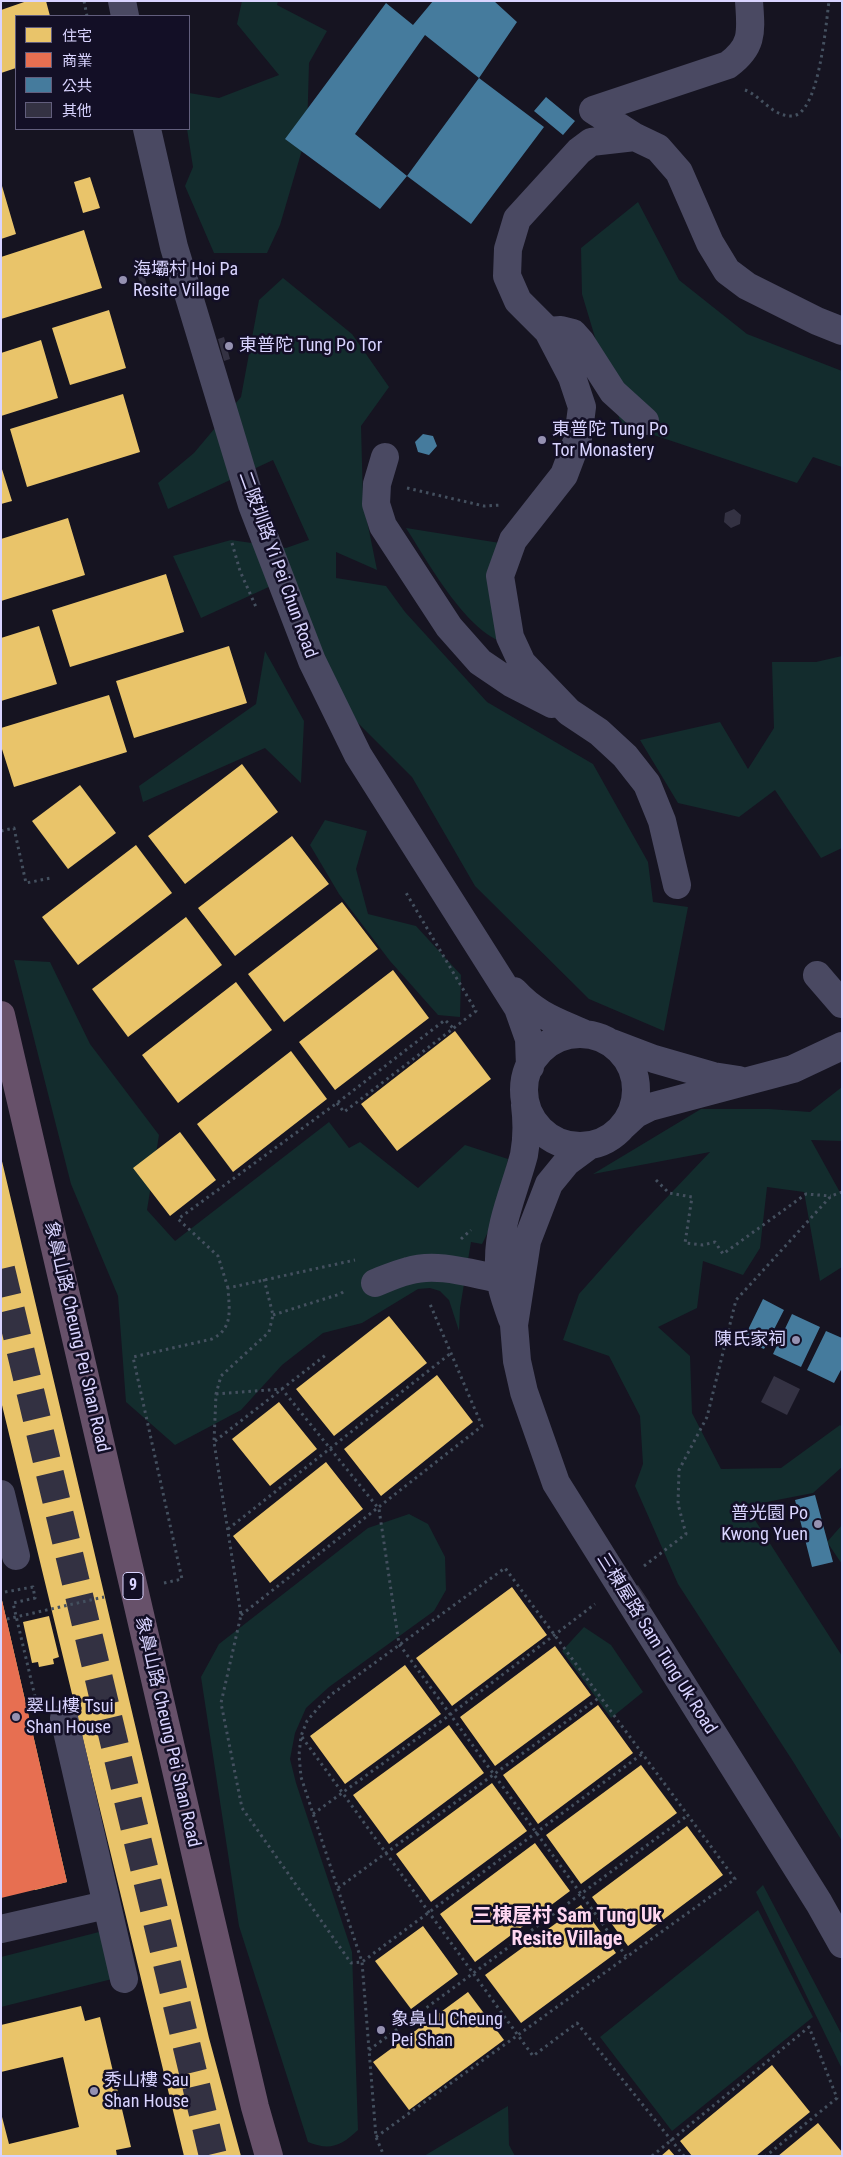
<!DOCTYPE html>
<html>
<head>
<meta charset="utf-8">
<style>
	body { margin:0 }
	#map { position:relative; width:843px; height:2157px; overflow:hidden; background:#161421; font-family:"Roboto Condensed","Noto Sans TC",sans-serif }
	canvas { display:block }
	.frame { position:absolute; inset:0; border:2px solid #d9d4ff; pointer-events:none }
	.legend { position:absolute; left:15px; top:15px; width:175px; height:115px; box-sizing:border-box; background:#130f26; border:1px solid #625e7d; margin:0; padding:6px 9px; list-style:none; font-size:15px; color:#d9d4ff }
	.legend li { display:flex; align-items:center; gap:10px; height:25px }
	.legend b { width:25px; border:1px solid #625e7d }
</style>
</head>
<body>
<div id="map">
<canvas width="843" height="2157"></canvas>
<div class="frame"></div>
<ul class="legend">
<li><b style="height:14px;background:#e9c46a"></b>住宅</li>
<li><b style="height:14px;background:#e76f51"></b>商業</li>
<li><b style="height:14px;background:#457b9d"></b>公共</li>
<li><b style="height:14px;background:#343243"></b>其他</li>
</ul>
</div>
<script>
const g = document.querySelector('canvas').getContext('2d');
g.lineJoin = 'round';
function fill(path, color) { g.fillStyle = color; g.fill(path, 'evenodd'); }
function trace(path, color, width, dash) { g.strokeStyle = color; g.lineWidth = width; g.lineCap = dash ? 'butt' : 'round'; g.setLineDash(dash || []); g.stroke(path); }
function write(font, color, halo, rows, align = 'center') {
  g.font = font + ' "Roboto Condensed","Noto Sans TC",sans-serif'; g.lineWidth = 5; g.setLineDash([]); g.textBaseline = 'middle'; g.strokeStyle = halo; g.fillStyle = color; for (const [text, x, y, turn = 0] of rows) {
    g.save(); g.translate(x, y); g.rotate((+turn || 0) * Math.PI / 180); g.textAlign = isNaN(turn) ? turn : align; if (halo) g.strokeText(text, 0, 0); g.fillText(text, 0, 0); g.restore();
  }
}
fill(new Path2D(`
	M242,1H278L277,5L327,31L309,63L307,133L280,225L267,253H214L185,186L193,167L187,129H189V93L219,98L279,75L237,24Z
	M638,202L679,280L747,334L842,371V467L813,457L797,483L621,424L582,294L581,248Z
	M283,278L352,334L389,387L361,426L363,501L377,570L336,552V578L386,586L405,612L487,702L593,764L648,862L653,902L688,907L664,1031L589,999L475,886L412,777L356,721L284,580L201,618L173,556L231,540L286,548L309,540L273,460L168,509L158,483L194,453L241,397L259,300Z
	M406,528L506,544L502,642C464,628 428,562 406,528Z
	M265,651L304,721L301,783L265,748L143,802L139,786L256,704Z
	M842,656V848L821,858L775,790L739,817L678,803L640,740L720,722L748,769L774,728L772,662H816Z
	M325,820L367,831L356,869L368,914L416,926L461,975L460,1017L438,1015L390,961L339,894L310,845Z
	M14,960L50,962L90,1044L159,1135L147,1210L175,1241L329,1122L349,1148L360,1142L418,1188L465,1145L508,1159L496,1216L482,1244L471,1242L460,1308L459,1331L449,1300L440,1291L430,1288L418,1289L362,1323L323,1333L282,1365L241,1410L175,1445L126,1402L118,1296L71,1184Z
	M842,1087V1141L811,1140L842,1196V1267L820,1281L804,1192L767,1187L760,1248L743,1275L703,1261L697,1308L658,1327L690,1356L692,1413L721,1469L781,1468L840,1425L842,1427V1467L813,1493L746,1506L842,1656V1841L794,1763L678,1584L635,1486L643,1464L640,1416L609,1356L563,1340L579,1294L635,1231L710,1152L593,1174L701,1109H769L810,1112Z
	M409,1514L428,1524L445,1557L446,1590L434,1611L329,1687L306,1708L295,1733L290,1759L296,1783L352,1952L358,2130C341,2146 330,2151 308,2142L239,1926L201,1677L219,1644L368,1528Z
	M842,1525V1564L827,1542Z
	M584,1627L611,1645L643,1692L611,1718L562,1651Z
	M763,1885L842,2035V2069L756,1892Z
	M758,1910L813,2017L672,2131L600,2037Z
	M103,1931L116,1978L1,2007V1957Z
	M508,2106L509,2145L515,2156H424Z`), '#132c2d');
fill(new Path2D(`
	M27,1H46L50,16H16V68L1,73V10Z
	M90,177L100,208L83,213L74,182Z
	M2,186L16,234L1,239V187Z
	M84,230L102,288L1,319V257Z
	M109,310L126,368L70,385L52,328Z
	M41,340L58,398L1,416V353Z
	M123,394L140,452L27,487L10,429Z
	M1,466L12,501L1,504Z
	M68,518L85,575L1,601V539Z
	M166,574L184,632L70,667L52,610Z
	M39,626L57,684L1,701V638Z
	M229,646L247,703L134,738L116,681Z
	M109,695L127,752L14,787L1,746V728Z
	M242,764L278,812L185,884L148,836Z
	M80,785L116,833L68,869L32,821Z
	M292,836L329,884L235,956L198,908Z
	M136,845L172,893L78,965L42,917Z
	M342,902L378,949L284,1022L248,974Z
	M186,917L222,965L128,1037L92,989Z
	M393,970L429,1018L335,1090L299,1042Z
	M236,982L272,1030L178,1103L142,1055Z
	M455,1031L491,1079L397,1151L361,1104Z
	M291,1051L327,1099L233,1172L197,1124Z
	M180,1132L216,1180L170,1216L133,1168Z
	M1,1157L209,2038L241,2156H184L1,1401Z
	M389,1316L427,1363L334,1436L296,1389Z
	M437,1375L473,1422L381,1496L344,1449Z
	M279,1402L317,1449L270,1486L232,1439Z
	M326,1462L363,1509L270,1583L233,1536Z
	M512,1587L547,1635L452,1706L416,1658Z
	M1,1596L67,1882L35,1890L29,1862L12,1865L1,1816Z
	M49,1616L59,1657L53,1659L54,1664L39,1667L38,1662L32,1663L23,1622Z
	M555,1646L591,1695L495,1766L460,1717Z
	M405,1665L441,1714L345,1784L310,1736Z
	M598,1705L633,1753L538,1824L503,1775Z
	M449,1725L484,1773L389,1844L353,1795Z
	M641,1765L677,1813L581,1884L546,1835Z
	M492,1783L527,1831L431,1902L396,1854Z
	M687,1826L723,1875L628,1946L592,1897Z
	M535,1843L570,1891L475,1962L440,1914Z
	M581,1905L616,1953L521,2023L485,1975Z
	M423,1926L458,1974L411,2009L375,1961Z
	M468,1992L504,2040L409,2110L373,2062Z
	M81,2006L85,2021L100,2017L131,2147L116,2150L117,2156H1V2113L9,2144L79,2127L63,2057L1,2072V2025Z
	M772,2065L810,2112L756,2156H692L680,2141Z
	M818,2123L842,2152V2156H778Z
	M669,2149L675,2156H661Z`), '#e9c46a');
fill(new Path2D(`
	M1,1596L67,1882L1,1898Z`), '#e76f51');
fill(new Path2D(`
	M433,1H494L517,22L479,78L425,35L355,134L407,176L479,78L544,127L471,224L407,176L380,209L285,139L386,3L413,25Z
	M546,97L575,121L563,135L534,111Z
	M423,434L433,436L437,446L429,455L418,452L415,442Z
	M763,1299L784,1310L764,1349L743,1340Z
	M792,1314L820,1327L801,1367L773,1354Z
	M826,1331L842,1338V1368L834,1383L807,1370Z
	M815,1495L833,1562L812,1567L795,1500Z`), '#457b9d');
fill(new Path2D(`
	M142,268L148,289L142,291L136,269Z
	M224,337L230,359L224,361L218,339Z
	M734,509L741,515L740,524L731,528L724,522L725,513Z
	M774,1376L800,1389L787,1415L761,1402Z
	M638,1585L650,1603L646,1607L633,1588Z`), '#343243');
trace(new Path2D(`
	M1,1269L213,2156`), '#333142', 28, [28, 14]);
trace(new Path2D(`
	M84,1L87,16
	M745,90C761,96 772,116 791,116C819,117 826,23 829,1
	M407,488L484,506L501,505
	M232,543L240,571L256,607
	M1,831L14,828L26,883L51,878
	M337,1103L344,1112L476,1011L405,891
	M656,1180L669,1193L692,1197L685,1243L703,1245L715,1242L723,1254L806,1194L831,1196
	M461,1239L471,1230
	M264,1279L273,1315L269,1332L221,1376L216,1394L214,1442L241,1615L221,1703L242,1808L351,1963L362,1962L642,1754
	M228,1288L218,1256L178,1219L337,1103L445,1020L453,1028
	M273,1315L340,1294L346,1290
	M216,1394L282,1389L379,1509L399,1644L626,1956
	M215,1441L327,1354
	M228,1529L451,1353
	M644,1566L686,1534L678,1504L679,1470L707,1417L736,1300L831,1196L842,1192
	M164,1583L182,1579L133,1357L212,1339C234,1328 229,1309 228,1288L355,1260
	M5,1592L33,1587L35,1598L13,1603L37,1705
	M241,1615L482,1426L430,1304
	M7,1619L104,1597
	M302,1737L533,2056L577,2023L684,2156
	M313,1814L451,1714L595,1604
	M338,1888L600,1697
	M369,2050L688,1815
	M376,2137L735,1879L505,1568L332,1694L318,1708L307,1721L301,1736L299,1755L301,1777L362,1962L376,2137L384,2156
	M652,2156L809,2027L837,2098L766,2156`), '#44505f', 3, [2.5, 4]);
trace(new Path2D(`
	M122,1L125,16
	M147,129L174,247L252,505L312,661L358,755L518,1008L529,1039L530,1067
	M635,137L593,110L728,65C754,46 751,31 749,1
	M548,331L561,330L573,333L581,342L613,392L645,421
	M385,457L377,484L376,504L383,526L449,627L480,662L511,683L552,704
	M677,885L662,821L647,784L625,756L599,732L569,712L522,663L510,637L500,576L513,540L564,475L578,438L582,407L572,377L548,331L518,301L507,276L508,249L517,219L579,151L591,142L635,137L658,148L679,172L710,243L727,271L747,286L817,321L842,331
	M817,975L842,1004
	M514,991C536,1015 556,1021 585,1034
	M524 1090a56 56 0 1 1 112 0a56 56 0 1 1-112 0Z
	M612,1043L654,1059L713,1076L739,1080
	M623,1126L636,1114L650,1107L793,1069L842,1046
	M590,1145L567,1162L549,1184L527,1241L514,1325L517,1361L524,1392L556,1483L819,1903L842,1944
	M375,1283C385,1279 396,1274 408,1271C437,1262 472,1274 500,1279
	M512,1319C505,1299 498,1281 499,1259C499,1224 515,1189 524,1155C527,1139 527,1121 525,1105
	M1,1494L16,1556
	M64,1718L124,1979
	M1,1929L106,1905`), '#4a4962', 28);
trace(new Path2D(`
	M1,1015L206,1899L255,2107L269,2156`), '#67516a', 28);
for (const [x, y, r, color] of [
	[123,280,5,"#9591b1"],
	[229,346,5,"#9591b1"],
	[542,440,5,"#9591b1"],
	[796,1340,5,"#9591b1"],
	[818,1524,5,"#9591b1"],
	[16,1717,5,"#9591b1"],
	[381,2030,5,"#9591b1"],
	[94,2091,5,"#9591b1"]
]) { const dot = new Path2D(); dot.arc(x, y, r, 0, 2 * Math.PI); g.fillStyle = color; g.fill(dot); trace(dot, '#130f26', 2); }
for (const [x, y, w] of [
	[133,1586,20]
]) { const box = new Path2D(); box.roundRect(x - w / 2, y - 13.5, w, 27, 4); g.fillStyle = '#130f26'; g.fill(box); trace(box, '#d9d4ff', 1); }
write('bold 16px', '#d9d4ff', null, [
	["9",133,1586]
]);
write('18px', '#d9d4ff', '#130f26', [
	["海壩村 Hoi Pa",133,270],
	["Resite Village",133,291],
	["東普陀 Tung Po Tor",239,346],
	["東普陀 Tung Po",552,430],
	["Tor Monastery",552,451],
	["陳氏家祠",786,1340,"right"],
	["普光園 Po",808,1514,"right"],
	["Kwong Yuen",808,1535,"right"],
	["翠山樓 Tsui",26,1707],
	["Shan House",26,1728],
	["象鼻山 Cheung",391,2020],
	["Pei Shan",391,2041],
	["秀山樓 Sau",104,2081],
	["Shan House",104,2102]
], 'left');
write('18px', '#d9d4ff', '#130f26', [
	["二陂圳路 Yi Pei Chun Road",277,565,70],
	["象鼻山路 Cheung Pei Shan Road",76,1337,77],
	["三棟屋路 Sam Tung Uk Road",656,1644,58],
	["象鼻山路 Cheung Pei Shan Road",167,1732,77]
]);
write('bold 20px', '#ffd6f0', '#130f26', [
	["三棟屋村 Sam Tung Uk",567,1917],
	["Resite Village",567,1940]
]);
</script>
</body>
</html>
